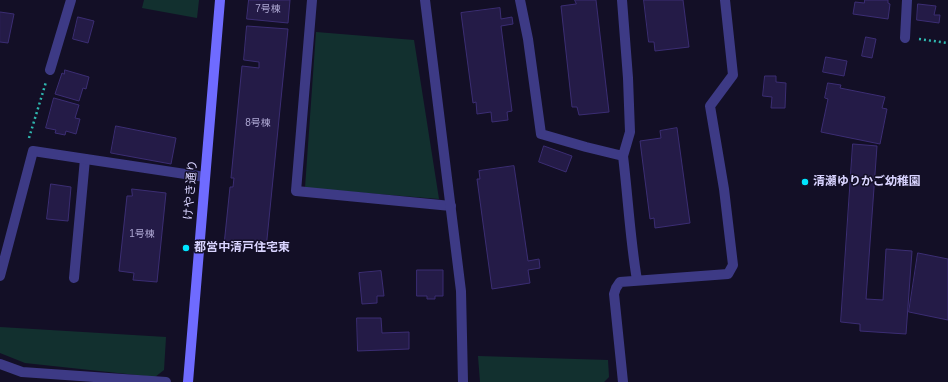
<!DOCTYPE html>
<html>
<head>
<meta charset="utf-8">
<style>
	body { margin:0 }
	canvas { display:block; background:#130f26 }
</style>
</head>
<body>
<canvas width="948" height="382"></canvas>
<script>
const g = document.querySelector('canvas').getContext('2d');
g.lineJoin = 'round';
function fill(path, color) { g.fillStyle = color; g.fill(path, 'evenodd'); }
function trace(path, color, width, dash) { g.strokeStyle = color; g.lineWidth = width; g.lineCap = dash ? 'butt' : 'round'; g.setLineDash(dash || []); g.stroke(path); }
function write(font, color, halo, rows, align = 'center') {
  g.font = font + ' Arial,"Noto Sans JP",sans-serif'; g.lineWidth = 3; g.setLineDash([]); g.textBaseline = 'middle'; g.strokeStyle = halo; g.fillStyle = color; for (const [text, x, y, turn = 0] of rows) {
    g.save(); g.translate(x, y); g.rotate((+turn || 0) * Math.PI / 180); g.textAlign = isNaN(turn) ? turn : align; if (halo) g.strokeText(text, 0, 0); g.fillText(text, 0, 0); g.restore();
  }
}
fill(new Path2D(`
	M144,0H199L197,18L142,8Z
	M316,32L414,40L439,199L305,188Z
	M0,327L166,337L164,370L155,377L25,363L0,353Z
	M478,356L608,360L609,377L604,382H480Z`), '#12302f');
const building = new Path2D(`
	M249,0H290L288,23L247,19Z
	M575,0H596L609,112L579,115L577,107H572L561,6L576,4Z
	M644,0H683L689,47L655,51L654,42H649Z
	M865,0H888V3L890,4L888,19L853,14L855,2L864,3Z
	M918,4L936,6L934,15H940L939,23L917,20Z
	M500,8L501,19L512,17L513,24L501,26L512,111L507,112L508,120L492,122L491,112L477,114L476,102L473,103L461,13Z
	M0,12L14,14L8,43L0,42Z
	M78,17L94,21L88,43L73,39Z
	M247,26L288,29L266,249L224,245L230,187H233L234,178H231L242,66L259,68V62L244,60Z
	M866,37L876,39L872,58L862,56Z
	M826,57L847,61L844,76L823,72Z
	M65,70L89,77L86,89L83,88L79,101L55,94L62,73L64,74Z
	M765,76H776V82L786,83L785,108H771L772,97L763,96Z
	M828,83L841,85L840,88L885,97L882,108L887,109L880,144L821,132L828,99L825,98Z
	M54,98L79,105L75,118L80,119L76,134L66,131L65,135L55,133L56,130L46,128Z
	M116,126L176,138L171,164L111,153Z
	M677,128L690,223L655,228L654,218L650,219L640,141L661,138L660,131Z
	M853,144L877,146L866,299L883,300L886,249L912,251L906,334L860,331V324L841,322Z
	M544,146L572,156L566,172L539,162Z
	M514,166L528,261L539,259L540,268L528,270L530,283L492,289L477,179H480L479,171Z
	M51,184L71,187L68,221L47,219Z
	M132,189L166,193L157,282L133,280L134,273L119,271L127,196H132Z
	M918,253L948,259V320L909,312Z
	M417,270H443V296H435V299H427V296H417Z
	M381,271L384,296H377V303L362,304L359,273Z
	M357,318H381L382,333L409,332V349L358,351Z`);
fill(building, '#241b47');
trace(building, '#3b2d73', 1);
trace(new Path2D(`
	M919,39L948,43
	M29,138L46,82`), '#2fb8b0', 2.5, [2, 3]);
trace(new Path2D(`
	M312,0L296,191L451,206
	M74,278L85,159`), '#3d3a85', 10);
trace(new Path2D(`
	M425,0L461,291L463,382
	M520,0L528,39L541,134L586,147L623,156C628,197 630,239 637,280
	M622,0L628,78L630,132L623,156
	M905,38L907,0
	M50,70L71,0
	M0,276L33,151L205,177
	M0,364L22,372L166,382
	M623,382L614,294L616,288L620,282L728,274L733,265L724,189L710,106L733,75L725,0`), '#3d3a85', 10);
trace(new Path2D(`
	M188,382L220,0`), '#6f6bff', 10);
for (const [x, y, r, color] of [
	[805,182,4,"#00e5ff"],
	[186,248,4,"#00e5ff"]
]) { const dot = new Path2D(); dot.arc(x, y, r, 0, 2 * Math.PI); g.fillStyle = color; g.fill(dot); trace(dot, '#130f26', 1.5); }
write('10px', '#aca6d1', null, [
	["7号棟",268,9],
	["8号棟",258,123],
	["1号棟",142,234]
]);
write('bold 12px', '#d9d4ff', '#130f26', [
	["清瀬ゆりかご幼稚園",813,182],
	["都営中清戸住宅東",194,248]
], 'left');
write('12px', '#d9d4ff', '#130f26', [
	["けやき通り",191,190,-85]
]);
</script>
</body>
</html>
